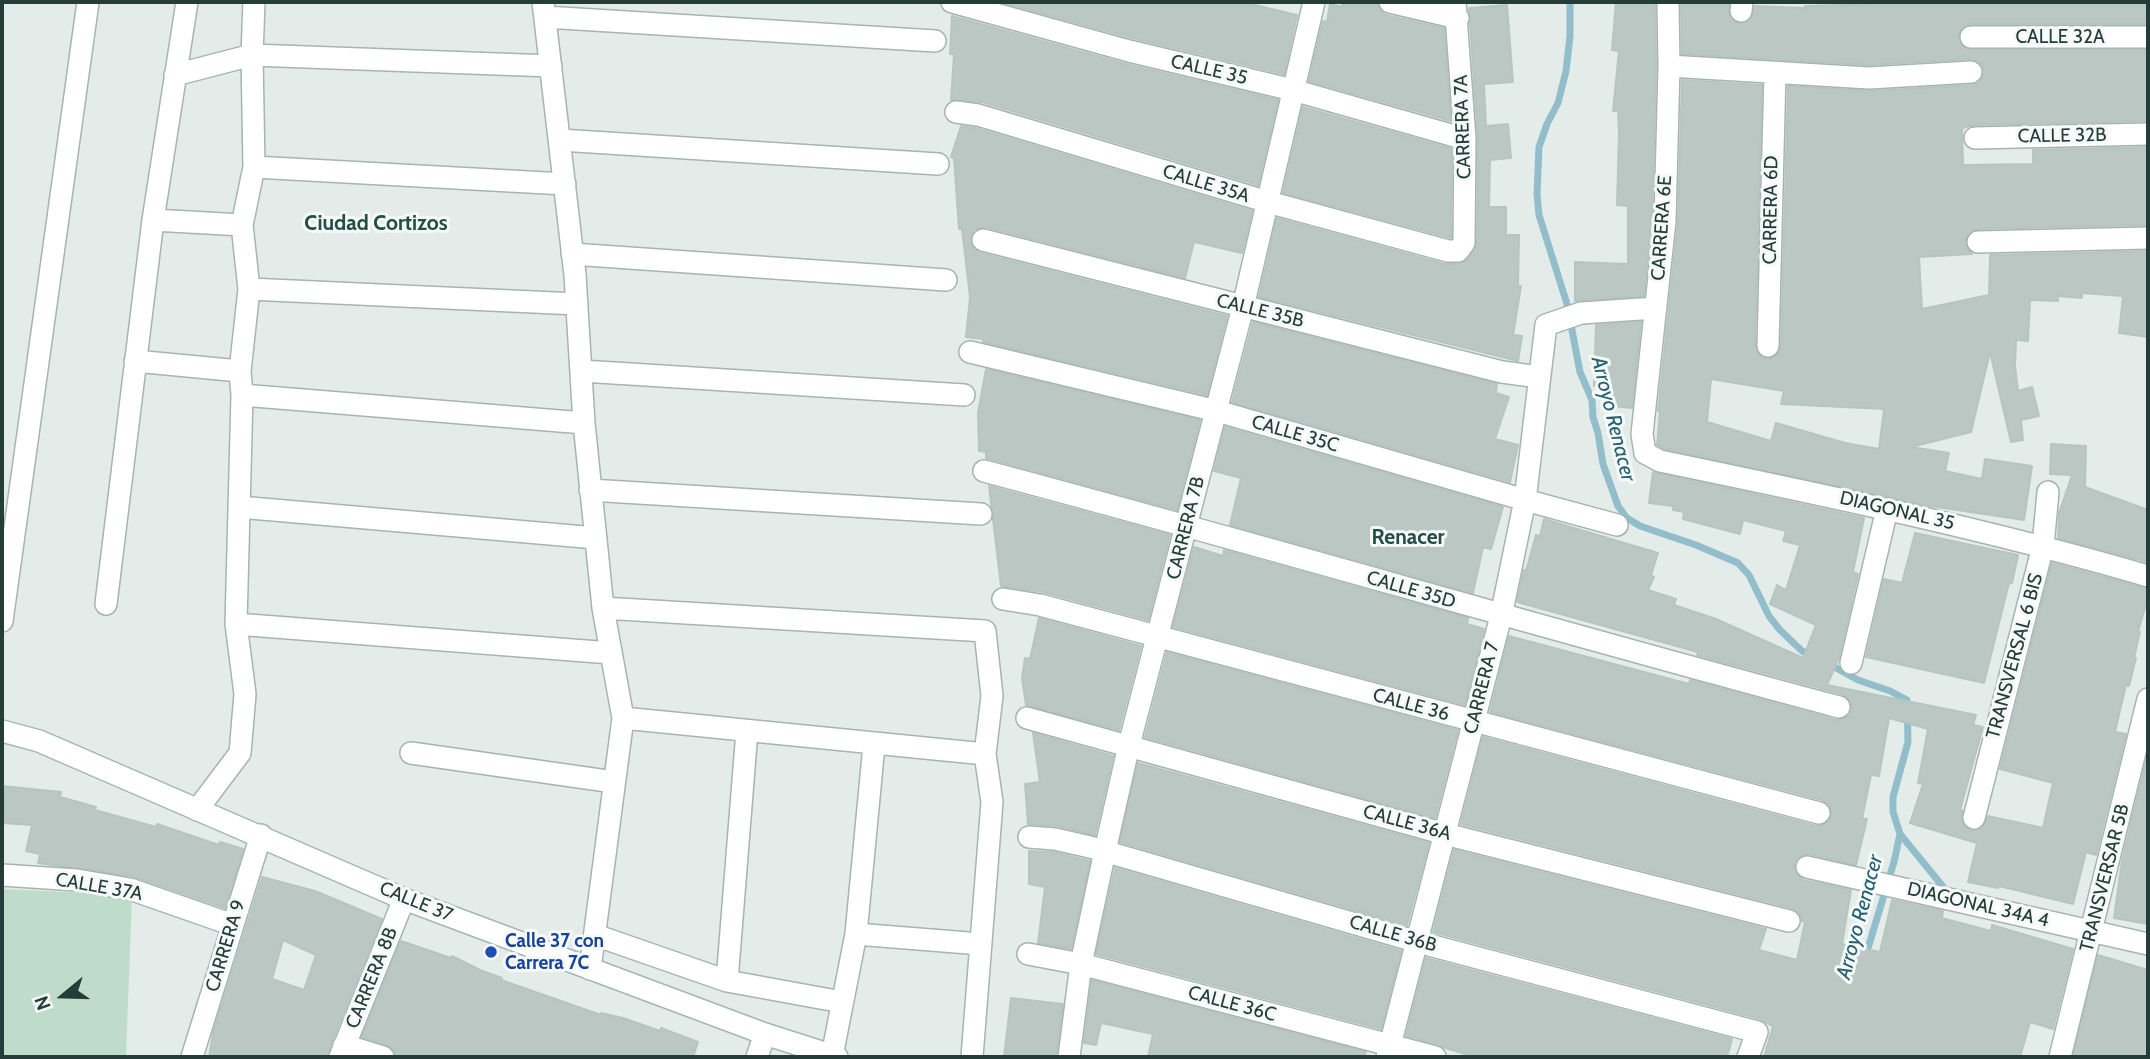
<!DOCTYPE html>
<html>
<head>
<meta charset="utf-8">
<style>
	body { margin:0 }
	#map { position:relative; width:2150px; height:1059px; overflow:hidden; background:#e4ece9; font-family:Cabin,sans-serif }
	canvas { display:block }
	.frame { position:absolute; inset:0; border:4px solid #253d38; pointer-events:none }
	.north { position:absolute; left:28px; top:961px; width:70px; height:70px; -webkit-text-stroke:5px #f5f9f7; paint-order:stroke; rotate:251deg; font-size:19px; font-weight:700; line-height:28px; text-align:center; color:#253d38 }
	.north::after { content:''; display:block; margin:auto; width:24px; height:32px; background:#253d38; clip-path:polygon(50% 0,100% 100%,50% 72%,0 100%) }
</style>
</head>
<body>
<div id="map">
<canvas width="2150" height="1059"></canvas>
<div class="frame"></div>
<div class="north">N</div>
</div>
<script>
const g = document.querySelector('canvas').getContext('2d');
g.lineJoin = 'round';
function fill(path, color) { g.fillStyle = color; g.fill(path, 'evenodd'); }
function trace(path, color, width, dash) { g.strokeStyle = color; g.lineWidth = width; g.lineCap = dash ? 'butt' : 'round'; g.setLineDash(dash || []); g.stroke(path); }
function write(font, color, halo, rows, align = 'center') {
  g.font = font + ' Cabin,sans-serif'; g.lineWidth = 6; g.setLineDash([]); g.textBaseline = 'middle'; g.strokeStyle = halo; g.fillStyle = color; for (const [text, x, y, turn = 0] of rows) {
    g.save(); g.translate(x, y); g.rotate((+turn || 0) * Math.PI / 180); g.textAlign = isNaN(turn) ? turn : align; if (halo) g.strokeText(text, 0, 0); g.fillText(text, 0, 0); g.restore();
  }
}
fill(new Path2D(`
	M2,889L132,895L126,1057H2Z`), '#bfdbc9');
trace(new Path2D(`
	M1570,2V36L1566,71L1558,103L1547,124L1539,147L1537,194L1539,215L1567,304L1580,372L1592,400L1593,417L1598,433L1603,464L1618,506L1627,518L1640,526L1696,545L1738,563L1749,575L1769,616L1780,630L1802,651L1812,656
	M1829,664L1858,680L1890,691L1907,700L1908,742L1893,797V812L1900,834L1894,862L1865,958
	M1900,834L1949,894`), '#92becc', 7);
const building = new Path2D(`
	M1000,2H1242L1297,15L1284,74L1132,38Z
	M1342,2H1377L1381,11L1386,15L1444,28L1451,121L1309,81L1323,21L1327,22L1330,4L1342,7Z
	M1616,2H1655L1656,66L1652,220L1644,296L1575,301V262L1628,264V206L1617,205L1619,133L1618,111H1613L1619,51L1612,50Z
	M1681,2H1729V17L1734,22L1740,24L1751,19L1755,6L1805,8V6L1871,4V2H2148V24H1971L1964,26L1958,36L1960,44L1971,50H2148V121L1975,125L1962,128L1963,165L2033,164V150L2148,147V225L1978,229L1971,231L1965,242L1967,248L1972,254L1919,257L1922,309L1989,295L1990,255L2148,251V337L2119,333L2123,296L2082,293V298L2058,296V301L2030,300L2028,341L2016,340L2015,366L2018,391L2032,387L2039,416L2021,420L2023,440L2011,442L1990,352L1971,432L1911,447L1949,453L1945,471L1982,479L1985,459L2032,466L2024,520L1924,505L1665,449L1657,445L1660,411H1658L1678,222L1682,80L1762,85L1755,346L1761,357L1768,359L1779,353L1781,346L1788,86L1870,91L1972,85L1979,83L1984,72L1982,64L1971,59L1869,65L1682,54ZM1711,379L1784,391L1781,404L1884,409L1879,449L1845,443L1776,423L1771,441L1707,422Z
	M1507,5L1513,82L1484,84L1486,126L1508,124L1511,158L1490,160L1489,207H1506V235H1519L1518,286H1521L1513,335L1522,336L1518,361L1259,297L1277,218L1445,264H1459L1468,259L1477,243L1478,139L1469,8Z
	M952,16L1126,64L1278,100L1258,185L982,102L951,100L954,54H950Z
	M1303,107L1452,149L1451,238L1283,193Z
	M961,126L975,128L1252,211L1242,253L1194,242L1185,278L986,227L974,230L970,237L973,249L980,253L1227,316L1207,395L983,342V339L966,337L970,297L962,229H959L954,158L951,157Z
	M1253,322L1497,384L1496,393L1509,397L1495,439L1518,445L1510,482L1232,402Z
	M1641,322L1632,408L1612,406L1614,387L1594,386L1596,325Z
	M986,369L1200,420L1177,510L986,458V452L979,451L978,413Z
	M1225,427L1503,507L1491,549L1483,547L1473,593L1230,525L1241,478L1214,471Z
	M2051,444L2086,446L2085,487L2148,510V562L2058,538L2059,513L2072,475L2050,474Z
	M1653,472L1864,518L1853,572L1858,574L1839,658L1827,685L1976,715L1973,725L1983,727L1960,810H1962V822L1965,828L1971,831L1983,828L1988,816L2043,828L2053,783L2000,769L2052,563L2148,589V597L2138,632H2140L2134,658H2136L2129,686L2126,685L2115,732L2126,734L2096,855L2086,852L2073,904L1999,886L1998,888L1968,882L1977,843L1910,823L1923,784L1918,783L1928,729L1889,718L1879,776L1871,775L1862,819H1867L1856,865L1809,854L1798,858L1794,863L1795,872L1803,880L1851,890L1842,944L1880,952L1892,900L1943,911L1942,918L1991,931L1992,925L2073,949L2053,1029L2030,1022L2020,1057H1764L1773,1026L1760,1019L1433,932L1454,850L1766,929L1759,950L1797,960L1805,922L1802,921L1799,912L1792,908L1461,824L1483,737L1816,826L1823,825L1831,817V809L1822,800L1490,712L1509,636L1689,684L1690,680L1836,720L1843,719L1849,716L1852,710L1851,703L1842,694L1697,655L1698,652L1517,602L1524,570L1526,571L1536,535L1540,536L1544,519L1658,553L1651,575L1654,577L1648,590L1676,599L1674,605L1716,619L1803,658L1816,625L1770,604L1777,585L1786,590L1800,545L1783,541L1786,531L1743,520L1740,534L1683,519L1684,512L1673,510V506L1649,503Z
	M989,486L1170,535L1148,620L1043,592L1001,586Z
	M1915,533L2018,555L2012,583H2009L1984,683L1866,657L1884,579L1902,583Z
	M1194,547L1223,556L1224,550L1468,618L1467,624L1484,629L1465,705L1173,627Z
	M1039,618L1141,646L1119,730L1026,705L1022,678L1025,658L1030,659Z
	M1167,652L1458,730L1435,818L1145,737Z
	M1033,733L1113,756L1095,835L1058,826L1028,824L1025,784L1040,782Z
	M2148,753V924L2114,918L2122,861Z
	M1138,763L1429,843L1407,925L1120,842Z
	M2,786L61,792L60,797L96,807L95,810L156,827L157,824L219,845L220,842L243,849L225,908L132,876L38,863L40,854L26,851L32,825L2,823Z
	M1029,851L1053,852L1090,861L1071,949L1038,943L1045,887L1029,884Z
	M1115,868L1401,951L1381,1029L1096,954Z
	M262,877L315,891L382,919L332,1041L327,1057H209L213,1033ZM283,940L316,955L304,990L272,979Z
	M401,941L451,958L452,956L480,970L502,978L501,980L601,1015V1013L623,1018L660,1031L661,1028L698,1042L693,1057H396L393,1049L387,1045L362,1037Z
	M2098,955L2148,970V1057H2073Z
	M1426,958L1732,1039L1727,1057H1475L1406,1036Z
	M1092,980L1366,1052L1364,1057H1148L1153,1034L1101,1023L1096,1045L1084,1043Z
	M1011,998L1063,1004L1056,1057H1004Z`);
fill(building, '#bac7c3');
trace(building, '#b7c5c1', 2);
const street = new Path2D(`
	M543,2L575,275L584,423L603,608L623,718L590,969
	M952,2L1129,51L1293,90L1465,139
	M1390,2L1458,18
	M1668,2L1669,66L1665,221L1642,434L1645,453L1660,461C1824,495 1987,529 2148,576
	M1741,11L1742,2
	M545,17L935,41
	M1971,37H2148
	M1669,66L1869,78L1971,72
	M175,75L252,55L551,66
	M956,112L978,115L1268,202L1448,251H1458L1464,243L1465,139L1455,2
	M1975,138L2148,134
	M560,140L938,164
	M254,167L565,184
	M153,220L242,225
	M983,240L1502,372L1539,377
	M1978,242L2148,238
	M572,254L946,280
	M249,289L577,304
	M1768,346L1775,73
	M970,352L1217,411L1525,500L1617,525
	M135,361L240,371
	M582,371L964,395
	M242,395L584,423
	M984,471C1270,547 1553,631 1839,707
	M590,490L981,514
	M239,507L596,538
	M1003,599L1040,605L1819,813
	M106,604L153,220L187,2
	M603,608L985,631L992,696L985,754L992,802L972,1057
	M2,621L88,2
	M236,624L611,653
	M1851,663L1887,509
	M623,718L985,754
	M1027,718L1445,834L1789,921
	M411,753L614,782
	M197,810L240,753L245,694L236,624L242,395L240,371L249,289L242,225L254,167L252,55L254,2
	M1974,818L2043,546L2048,492
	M1029,837L1055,839L1090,847L1418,942L1757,1032L1748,1057
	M1807,867L2148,944
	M2,875L77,880L130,889L233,925
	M856,934L981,944
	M595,935L727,981L842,1002
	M1028,954L1081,964L1435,1057
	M727,981L747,731
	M344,1045L383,1057
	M832,1056L856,934L874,745
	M192,1057L261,835
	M340,1057L404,899
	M757,1057L765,1034
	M1069,1057L1081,964L1105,851L1129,745L1243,307L1314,2
	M1387,1057L1501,616L1525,500L1546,325L1581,313L1656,308
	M2060,1057L2148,699`);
const secondary = new Path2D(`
	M2,731L39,741L404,899L765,1034L837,1057`);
trace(street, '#a7b4b0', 24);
trace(secondary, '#a4b7b2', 24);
trace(street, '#fff', 21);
trace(secondary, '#fff', 21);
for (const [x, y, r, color] of [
	[491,952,7,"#1a4fb4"]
]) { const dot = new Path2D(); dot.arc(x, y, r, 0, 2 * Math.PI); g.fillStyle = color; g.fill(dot); trace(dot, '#f5f9f7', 2.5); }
write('19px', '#253d38', '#f5f9f7', [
	["CALLE 32A",2060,37],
	["CALLE 35",1209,70,13],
	["CARRERA 7A",1463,127,-92],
	["CALLE 32B",2062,136,-1],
	["CALLE 35A",1206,184,17],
	["CARRERA 6D",1771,210,-89],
	["CARRERA 6E",1662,228,-86],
	["CALLE 35B",1260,311,14],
	["CALLE 35C",1295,434,16],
	["DIAGONAL 35",1897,511,13],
	["CARRERA 7B",1186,528,-76],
	["CALLE 35D",1411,590,16],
	["TRANSVERSAL 6 BIS",2015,656,-75],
	["CARRERA 7",1482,688,-76],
	["CALLE 36",1411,705,15],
	["CALLE 36A",1407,823,15],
	["TRANSVERSAR 5B",2105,878,-76],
	["CALLE 37A",99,887,10],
	["CALLE 37",416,902,22],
	["DIAGONAL 34A 4",1978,905,13],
	["CALLE 36B",1393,934,16],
	["CARRERA 9",226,946,-73],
	["CARRERA 8B",372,978,-68],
	["CALLE 36C",1232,1004,15]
]);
write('bold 19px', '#164399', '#f5f9f7', [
	["Calle 37 con",505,941],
	["Carrera 7C",505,963]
], 'left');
write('bold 21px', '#234d46', '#f5f9f7', [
	["Ciudad Cortizos",376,224],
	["Renacer",1408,538]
]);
write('italic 21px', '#256073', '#f5f9f7', [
	["Arroyo Renacer",1613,419,76],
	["Arroyo Renacer",1860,917,-75]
]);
</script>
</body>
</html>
